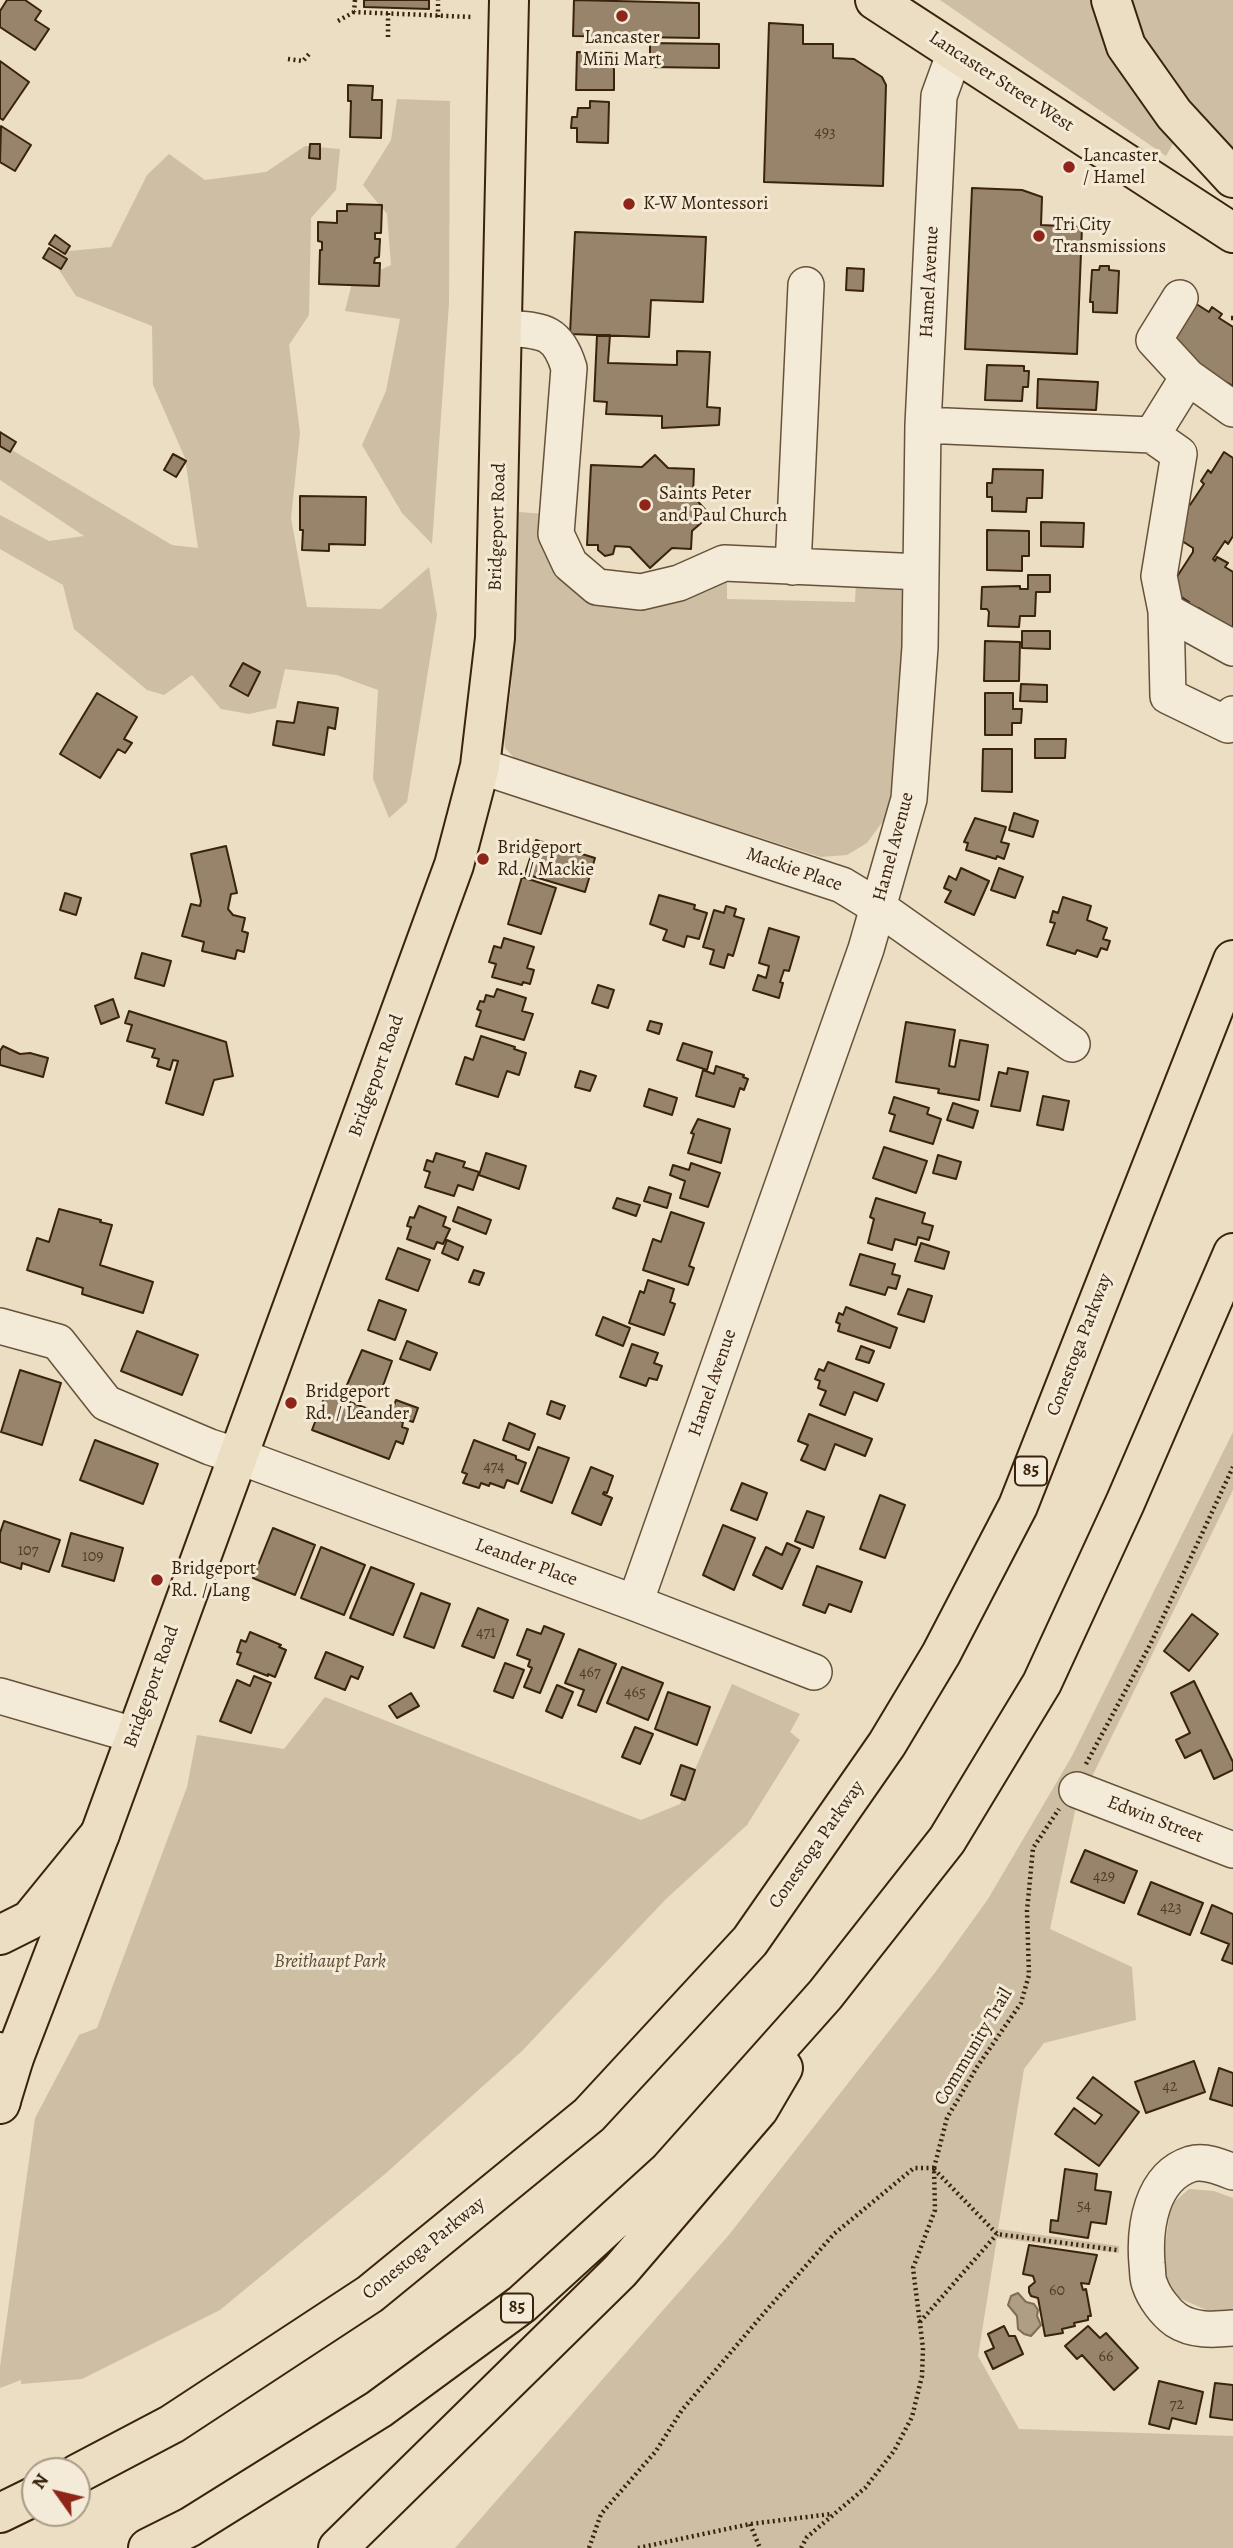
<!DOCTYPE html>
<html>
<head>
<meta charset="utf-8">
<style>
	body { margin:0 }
	#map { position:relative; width:1233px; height:2548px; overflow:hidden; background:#ecdec2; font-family:Alegreya,serif }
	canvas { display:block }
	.north { position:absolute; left:21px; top:2457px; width:70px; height:70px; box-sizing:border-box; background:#f3ead7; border:2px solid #a99a86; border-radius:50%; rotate:304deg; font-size:19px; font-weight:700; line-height:28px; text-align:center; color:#3a230c }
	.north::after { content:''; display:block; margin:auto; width:24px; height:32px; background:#8f2418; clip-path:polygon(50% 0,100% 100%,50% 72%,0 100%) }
</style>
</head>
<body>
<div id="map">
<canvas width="1233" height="2548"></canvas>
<div class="north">N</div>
</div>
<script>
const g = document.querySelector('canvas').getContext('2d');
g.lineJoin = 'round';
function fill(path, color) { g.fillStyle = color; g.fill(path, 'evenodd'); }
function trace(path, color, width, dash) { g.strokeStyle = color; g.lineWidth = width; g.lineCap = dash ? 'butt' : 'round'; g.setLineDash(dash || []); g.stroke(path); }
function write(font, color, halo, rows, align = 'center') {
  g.font = font + ' Alegreya,serif'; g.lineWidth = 6; g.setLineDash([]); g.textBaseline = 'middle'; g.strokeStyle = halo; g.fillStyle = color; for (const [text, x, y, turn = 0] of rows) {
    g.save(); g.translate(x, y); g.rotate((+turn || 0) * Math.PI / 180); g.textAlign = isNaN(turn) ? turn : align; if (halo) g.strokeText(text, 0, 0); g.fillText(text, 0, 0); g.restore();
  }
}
fill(new Path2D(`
	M940,0H1090L1117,64L1176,138L1166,156Z
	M1127,0H1233V149L1184,101L1134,23Z
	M397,99L450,101L449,303L432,544L402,513L362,445L386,391L400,319L345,311L352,283L391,265L387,214L363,185L391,140Z
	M305,146L340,149L336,190L311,218L309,315L289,345L300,433L291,518L307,607L381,609L429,567L437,615L407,802L389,818L373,779L378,690L337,675L285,669L276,708L249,714L221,709L192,675L164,695L147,690L74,629L63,585L0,549V515L49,541L84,536L0,480V443L172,545L198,548L185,458L153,385L152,326L76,296L48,253L111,247L147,175L169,154L205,180L266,172Z
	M519,512L544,514L561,571L727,579V599L855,602L856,581L901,588L906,599L899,762L889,813L867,843L847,855L821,857L516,760L505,748L504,736L511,689Z
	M1233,1432V1490L1075,1811L1050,1929L1132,1967L1136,2020L1044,2043L1024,2069L998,2229L1119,2246V2253L997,2238L978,2356L1019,2429L1233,2436V2548H455L728,2236L937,1970L988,1899L1072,1756Z
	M732,1684L800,1714L790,1732L800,1740L747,1825L666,1899L522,2051L385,2174L220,2310L82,2379L21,2384V2380L0,2388V2367L35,2118L79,2035L97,2028L187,1787L197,1735L284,1749L325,1697L641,1820L680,1804Z
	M1189,2189L1214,2191L1233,2198V2310L1211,2312L1177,2297L1162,2267L1171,2205Z`), '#cebea3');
const water = new Path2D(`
	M1018,2293L1026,2302L1034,2304L1038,2310L1037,2316L1041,2325L1031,2336L1024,2334L1018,2329L1017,2316L1008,2305L1011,2296Z`);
fill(water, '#af9e84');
trace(water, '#806d54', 2);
const building = new Path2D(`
	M7,0H25L41,11L35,20L49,29L35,50L0,27V11Z
	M364,0H429V9L364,7Z
	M574,0L699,3V38L573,36Z
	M769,23L803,25V44H833V58L854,59L882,77L886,85L883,186L764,182Z
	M650,43L719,44V68L650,67Z
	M577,52L614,53V90H576Z
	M0,61L29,82L3,120L0,118Z
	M348,85L373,86L372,100H382L381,138L350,137L351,101H348Z
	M590,101L609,102L608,143L577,142V128H571L572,117H577L578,108H590Z
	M1,126L31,145L15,171L0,162Z
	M310,144H320V159L309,158Z
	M972,188L1022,190L1042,197L1041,225L1082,227L1077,354L965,349Z
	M347,204L382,205L381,233H375V239H380L379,257L375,258L374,263H380L379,286L319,284L320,250H322V242L318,241V222L337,223V211H347Z
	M575,232L706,237L703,302L651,300L649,337L570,334Z
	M55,235L70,246L65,254L49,244Z
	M49,248L67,259L61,269L43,258Z
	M1100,266H1109V270L1119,271L1117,313L1093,312V302H1090L1092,270H1099Z
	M847,268L864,269L863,291L846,290Z
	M1190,300L1209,312L1212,307L1222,314L1219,318L1233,327V386L1226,382L1223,386L1163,342Z
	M597,335H610L608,363L677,365V351L710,352L707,407L720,408L719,425L662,428V416L606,414L607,402L594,401Z
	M987,365L1024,366V371H1029L1028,387H1023L1022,401L985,400Z
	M1038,379L1098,382L1096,410L1037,408Z
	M0,432L16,442L10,452L0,446Z
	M1224,452L1233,458V536L1228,544L1225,541L1213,559L1215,561L1217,557L1228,563L1225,567L1233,572V630L1199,608L1197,612L1186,605L1189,602L1169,589L1193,552V548L1171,534L1187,503L1190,505L1204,484L1201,481L1208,470L1211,473Z
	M173,454L186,461L176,477L164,470Z
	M655,455L668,468L694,469L693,496L710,515L692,531L691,549L672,548L650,568L630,547L615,546L613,554L605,556L598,550V545H587L591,465L642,467Z
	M993,469L1043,470L1042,498H1027L1026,512L992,511V497H987V483H992Z
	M300,496L366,497L365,545L329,544V551L302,550L303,530H300Z
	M1041,522L1084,523L1083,547L1041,546Z
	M987,530L1029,531V556H1022V571L987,570Z
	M1028,575H1050V592H1036L1035,616H1020L1019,627L988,626L989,612L987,609H981L982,587L1020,586V589H1028Z
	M1022,631H1050V649L1022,648Z
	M985,641L1020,642L1019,681H984Z
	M243,663L260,672L248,696L230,686Z
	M1021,684L1047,685V702L1020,701Z
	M97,693L137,717L124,739L132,743L125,753L118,749L100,778L60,754Z
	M985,693H1013V709H1022L1021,723H1012V735H985Z
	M298,702L338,708L335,729L328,727L324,755L273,745L277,721L294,723Z
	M1035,739H1066L1065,758H1035Z
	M983,749H1012V792L982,791Z
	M1014,813L1038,821L1033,837L1009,830Z
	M975,818L1006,827L1001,842L1009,844L1004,859L997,856L996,859L966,850L968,843L964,842Z
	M536,840L595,858L585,892L525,874Z
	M226,846L237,893L231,894L228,909L233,915L245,918L242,931L248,933L244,952L237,950L235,959L202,951L204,942L182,936L191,904L200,906L201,901L191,854Z
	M961,868L989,881L974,915L945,902L951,891L944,888L949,876L956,880Z
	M999,868L1023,877L1015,898L991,890Z
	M522,877L556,888L541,934L508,924Z
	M65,893L81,898L76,915L60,910Z
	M659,895L695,905L694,909L707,913L699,939L687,936L684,947L663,940L667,930L650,924Z
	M1063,897L1091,906L1087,920L1107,928L1103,939L1110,941L1107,950L1101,948L1097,957L1077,950L1075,954L1047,945L1055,923L1050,922L1053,911L1058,913Z
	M726,906L736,909L734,916L744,919L733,956L728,954L724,968L710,964L714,950L703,947L714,910L724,913Z
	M769,928L799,937L789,971L784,970L780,982L783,983L779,998L753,990L758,975L766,978L769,966L759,963Z
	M504,938L534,947L527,968L534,970L530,984L523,982L522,985L492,977L496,964L489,962L494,946L501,948Z
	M142,953L171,961L164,986L135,978Z
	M598,985L614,990L608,1008L592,1003Z
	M497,989L526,998L522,1011L533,1014L524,1040L476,1026L481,1011L477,1009L480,1001L484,1002L486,995L494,997Z
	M113,999L119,1017L101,1024L95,1006Z
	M129,1011L226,1042L233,1076L214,1080L203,1115L166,1103L178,1061L173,1060L170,1070L157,1066L159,1059L152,1057L155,1049L127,1041L132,1025L125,1023Z
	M650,1021L662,1024L659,1034L647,1030Z
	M906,1022L955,1030L949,1066L955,1067L960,1040L988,1045L979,1100L938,1093L939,1089L896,1082Z
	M481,1036L515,1047L514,1049L526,1053L519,1075L507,1071L498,1097L456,1084L465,1057L473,1060Z
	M683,1043L712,1052L707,1070L677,1060Z
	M3,1046L20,1054L30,1053L48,1058L43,1077L0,1065V1051Z
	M716,1066L744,1075L743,1077L748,1079L744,1090L740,1088L734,1107L696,1096L703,1070L714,1074Z
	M1008,1068L1028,1072L1020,1111L991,1106L999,1072L1007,1074Z
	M580,1071L596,1076L590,1091L575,1087Z
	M649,1089L677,1098L672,1115L644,1106Z
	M1043,1096L1069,1101L1063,1130L1037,1125Z
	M894,1097L929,1108L927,1114L941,1119L933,1144L890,1131L895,1115L889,1113Z
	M953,1103L978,1111L973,1128L947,1120Z
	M698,1119L730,1129L721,1163L688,1153L694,1134L691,1133Z
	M884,1147L927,1161L916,1193L873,1178Z
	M436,1153L465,1162L463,1167L479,1172L473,1190L458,1185L454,1196L425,1187L430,1172L424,1170L427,1160L433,1162Z
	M486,1153L526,1166L519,1189L479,1175Z
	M938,1155L961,1162L956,1179L933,1173Z
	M691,1163L720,1173L708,1207L680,1198L685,1181L670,1175L673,1165L689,1170Z
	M649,1187L671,1194L667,1208L644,1201Z
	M617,1198L640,1205L636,1216L613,1208Z
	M876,1198L925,1213L922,1223L933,1226L929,1240L918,1237L916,1245L895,1239L892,1250L868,1243L874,1219L870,1217Z
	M419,1206L446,1217L443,1226L450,1229L443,1244L437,1242L434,1249L407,1239L411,1227L407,1226L410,1217L414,1218Z
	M458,1207L491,1220L486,1234L453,1221Z
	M59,1209L101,1220L100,1222L112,1225L100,1265L153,1282L143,1313L82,1294L83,1288L27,1270L37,1238L49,1242Z
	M671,1212L704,1223L689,1266L694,1268L688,1285L643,1270L653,1239L661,1242Z
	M447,1240L463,1247L458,1260L442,1253Z
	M921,1243L949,1252L944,1269L915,1261Z
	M398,1248L430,1260L418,1291L386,1279Z
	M860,1254L895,1264L892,1274L900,1276L896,1289L888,1287L885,1295L850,1285Z
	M474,1270L484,1273L479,1285L469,1282Z
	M648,1280L674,1289L670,1302L675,1304L664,1335L629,1323L640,1291L644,1293Z
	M908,1289L932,1296L924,1322L898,1314Z
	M379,1300L406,1310L395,1340L368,1330Z
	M846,1307L897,1328L890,1348L838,1331L840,1324L836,1322L839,1313L843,1315Z
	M603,1317L630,1328L623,1346L596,1335Z
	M137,1331L198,1355L182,1395L121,1371Z
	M407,1341L437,1353L430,1370L400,1359Z
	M632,1344L658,1353L654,1363L662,1366L657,1380L649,1378L646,1386L620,1377Z
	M861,1346L874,1351L869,1363L856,1359Z
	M362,1350L392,1361L379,1397L347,1385Z
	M828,1362L884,1384L877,1401L854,1392L845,1415L820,1405L826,1391L818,1388L820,1381L815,1379L819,1369L824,1371Z
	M20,1370L61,1383L42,1445L1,1432Z
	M326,1393L403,1422L402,1427L408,1429L403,1444L396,1441L389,1459L312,1430Z
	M396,1400L418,1408L413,1422L391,1414Z
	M551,1401L565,1406L560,1419L547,1414Z
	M809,1414L872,1439L865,1456L835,1444L825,1470L801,1460L808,1445L798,1441Z
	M509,1423L535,1434L529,1450L503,1440Z
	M95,1440L158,1464L143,1504L80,1480Z
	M474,1440L516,1456V1459L526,1463L518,1484L507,1480L504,1488L490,1483L489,1486L481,1483L479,1488L463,1483L467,1474L462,1472Z
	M538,1447L569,1458L552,1503L521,1491Z
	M591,1467L613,1476L607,1493L604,1492L603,1494L612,1498L601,1525L572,1513Z
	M742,1483L767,1493L757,1520L731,1510Z
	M880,1495L905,1505L885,1558L860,1549Z
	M807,1511L824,1517L813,1548L795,1541Z
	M4,1521L60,1540L49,1572L22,1563L21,1569L0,1562V1533Z
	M723,1525L755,1538L734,1590L703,1575Z
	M273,1528L315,1545L295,1595L253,1578Z
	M71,1533L123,1548L114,1581L62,1566Z
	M787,1543L800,1549L782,1589L753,1575L766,1547L782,1555Z
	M321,1547L365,1565L344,1615L301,1598Z
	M817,1566L862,1582L851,1612L829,1604L825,1613L803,1605Z
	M371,1567L414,1584L393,1635L350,1618Z
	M421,1593L450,1604L434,1648L404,1637Z
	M478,1608L508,1620L494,1658L462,1646Z
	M1192,1614L1218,1634L1189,1671L1164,1651Z
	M544,1626L564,1634L540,1693L524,1687L532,1668L528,1666L530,1660L517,1655L527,1629L541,1634Z
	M250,1632L281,1645L279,1647L286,1650L275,1677L268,1674V1676L237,1664L241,1653L237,1652L241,1640L246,1642Z
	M579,1649L616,1664L596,1712L578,1705L584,1690L565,1683Z
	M326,1652L363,1667L358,1679L351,1676L345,1690L315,1678Z
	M505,1663L524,1670L513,1698L494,1691Z
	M622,1667L663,1683L648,1720L607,1703Z
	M254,1676L271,1683L251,1733L220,1721L237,1680L250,1686Z
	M1194,1681L1233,1762V1770L1214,1779L1201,1750L1185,1758L1176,1740L1190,1733L1171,1693Z
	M557,1685L573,1692L562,1718L546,1711Z
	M668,1692L710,1707L697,1745L655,1729Z
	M411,1693L419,1706L397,1718L389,1706Z
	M635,1727L653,1734L640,1764L622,1757Z
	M681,1765L695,1770L685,1800L671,1795Z
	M1085,1850L1137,1871L1124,1903L1071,1882Z
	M1151,1882L1203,1903L1190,1935L1138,1914Z
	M1212,1905L1233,1914V1964L1222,1960L1229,1944L1201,1933Z
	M1194,2061L1205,2092L1146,2113L1135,2082Z
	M1219,2068L1233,2073V2106L1210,2099Z
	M1093,2077L1139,2112L1099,2166L1055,2134L1074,2108L1095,2124L1102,2115L1077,2098Z
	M1065,2169L1097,2174L1095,2190L1111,2192L1106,2224L1091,2222L1088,2238L1050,2232L1051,2220L1058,2221Z
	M1029,2245L1097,2255L1089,2284L1081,2283L1083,2290L1086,2289L1091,2316H1088V2320L1074,2323L1075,2326L1062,2329L1063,2333L1045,2336L1038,2298L1031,2296L1029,2292V2287L1035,2282L1033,2276L1023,2274Z
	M1004,2326L1009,2336H1015L1023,2354L993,2369L985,2352L994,2348L988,2334Z
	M1088,2326L1100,2338L1106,2333L1138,2368L1114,2390L1082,2355L1077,2359L1065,2346Z
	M1159,2381L1203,2392L1196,2424L1172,2418L1169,2429L1149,2424Z
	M1215,2383L1233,2385V2420L1210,2417Z`);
fill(building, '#97846b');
trace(building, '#3a230c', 2);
const minor = new Path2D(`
	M1180,298L1154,340L1188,377L1233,409
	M504,328C540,331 557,328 569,368L556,534L570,564L597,587L641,592L679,583L724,563L921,572
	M923,425L1152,435L1179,454L1159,576L1166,611L1168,696L1228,725L1233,714
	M1152,435L1188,377
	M793,567L806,285
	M1166,611L1233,648
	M480,766L842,885L878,907L1072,1044
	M0,1326L58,1342L106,1403L210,1447L238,1456L635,1603L814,1672
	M635,1603L866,949L909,799L920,647L923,425L939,96L955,52
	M0,1696L134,1735
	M1077,1790L1233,1850
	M1233,2172C1221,2167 1205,2160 1191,2164C1151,2177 1144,2227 1147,2264C1148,2271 1147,2279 1150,2285C1154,2297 1165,2312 1176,2320C1193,2331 1213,2330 1233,2328`);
const major = new Path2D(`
	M875,0L1233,233
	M0,2104L14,2058L100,1834L454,865L480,766L495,638L509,0`);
const highway = new Path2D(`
	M1111,0L1126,46L1174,114L1233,178
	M0,1935L30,1920L100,1834
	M0,2052L14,2058
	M0,2101H1
	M77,2474L172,2424L370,2294L589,2115L750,1941L887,1744L941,1654L1018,1506L1233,960
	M0,2513L35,2496
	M148,2548L190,2527L379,2409L522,2304L669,2170L825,1995L947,1840L1042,1683L1125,1503L1233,1253
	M338,2548L620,2271L759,2109L783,2068`);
trace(minor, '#66523a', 38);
trace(major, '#3a230c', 42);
trace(highway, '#3a230c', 42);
trace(new Path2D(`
	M355,0L354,12L472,17
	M438,17V0
	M338,21L354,12
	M388,37V13
	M288,59L303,61L310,53
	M1231,318H1233
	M1086,1764L1151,1643L1233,1467
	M934,2169L997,2234L1117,2250
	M920,2322L997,2234
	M750,2524L760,2548
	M589,2548L601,2514L656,2451L682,2410L764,2313L834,2234L914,2168H934
	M638,2548L750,2524L831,2514
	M801,2548L807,2537L865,2488L894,2451L912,2417L922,2376L923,2348L913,2268L935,2210L934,2168L947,2118L977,2067L1021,2003L1029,1975L1027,1911L1033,1848L1059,1809`), '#3a230c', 4.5, [2, 3.5]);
trace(minor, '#f3ead7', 35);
trace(major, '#ecdec2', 38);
trace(highway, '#ecdec2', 38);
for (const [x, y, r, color] of [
	[622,16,7,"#8f2418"],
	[1069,167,7,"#8f2418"],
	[629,204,7,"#8f2418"],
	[1039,236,7,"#8f2418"],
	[645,505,7,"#8f2418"],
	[483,859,7,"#8f2418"],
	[291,1403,7,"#8f2418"],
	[157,1580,7,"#8f2418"]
]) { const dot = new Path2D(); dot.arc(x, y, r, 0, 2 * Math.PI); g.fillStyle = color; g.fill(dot); trace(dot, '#f3ead7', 2.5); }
write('16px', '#513b24', null, [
	["493",825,133],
	["474",494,1467],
	["107",28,1551],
	["109",93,1557],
	["471",486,1633],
	["467",590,1673],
	["465",635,1693],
	["429",1104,1877],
	["423",1171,1908],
	["42",1170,2087],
	["54",1084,2206],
	["60",1057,2291],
	["66",1106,2357],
	["72",1177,2405]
]);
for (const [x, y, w] of [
	[1031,1471,32],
	[517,2308,32]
]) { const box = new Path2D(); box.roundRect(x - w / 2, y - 14.5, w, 29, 5); g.fillStyle = '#f3ead7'; g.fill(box); trace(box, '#3a230c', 2); }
write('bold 18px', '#3a230c', null, [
	["85",1031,1471],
	["85",517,2308]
]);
write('19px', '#3a230c', '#f3ead7', [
	["Lancaster",622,38,"center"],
	["Mini Mart",622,60,"center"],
	["Lancaster",1083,156],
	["/ Hamel",1083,178],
	["K-W Montessori",643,204],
	["Tri City",1053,225],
	["Transmissions",1053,247],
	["Saints Peter",659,494],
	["and Paul Church",659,516],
	["Bridgeport",497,848],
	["Rd. / Mackie",497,870],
	["Bridgeport",305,1392],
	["Rd. / Leander",305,1414],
	["Bridgeport",171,1569],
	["Rd. / Lang",171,1591]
], 'left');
write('19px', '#3a230c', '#f3ead7', [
	["Lancaster Street West",1001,82,33],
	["Hamel Avenue",930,282,-87],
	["Bridgeport Road",498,527,-88],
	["Hamel Avenue",894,847,-75],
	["Mackie Place",794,870,19],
	["Bridgeport Road",377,1076,-70],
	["Conestoga Parkway",1080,1345,-69],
	["Hamel Avenue",713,1383,-71],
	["Leander Place",526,1563,20],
	["Bridgeport Road",152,1687,-70],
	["Edwin Street",1155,1820,21],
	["Conestoga Parkway",817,1845,-55],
	["Community Trail",974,2047,-59],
	["Conestoga Parkway",424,2249,-39]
]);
write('italic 19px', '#5f4a32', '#f3ead7', [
	["Breithaupt Park",330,1962]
]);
</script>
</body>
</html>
